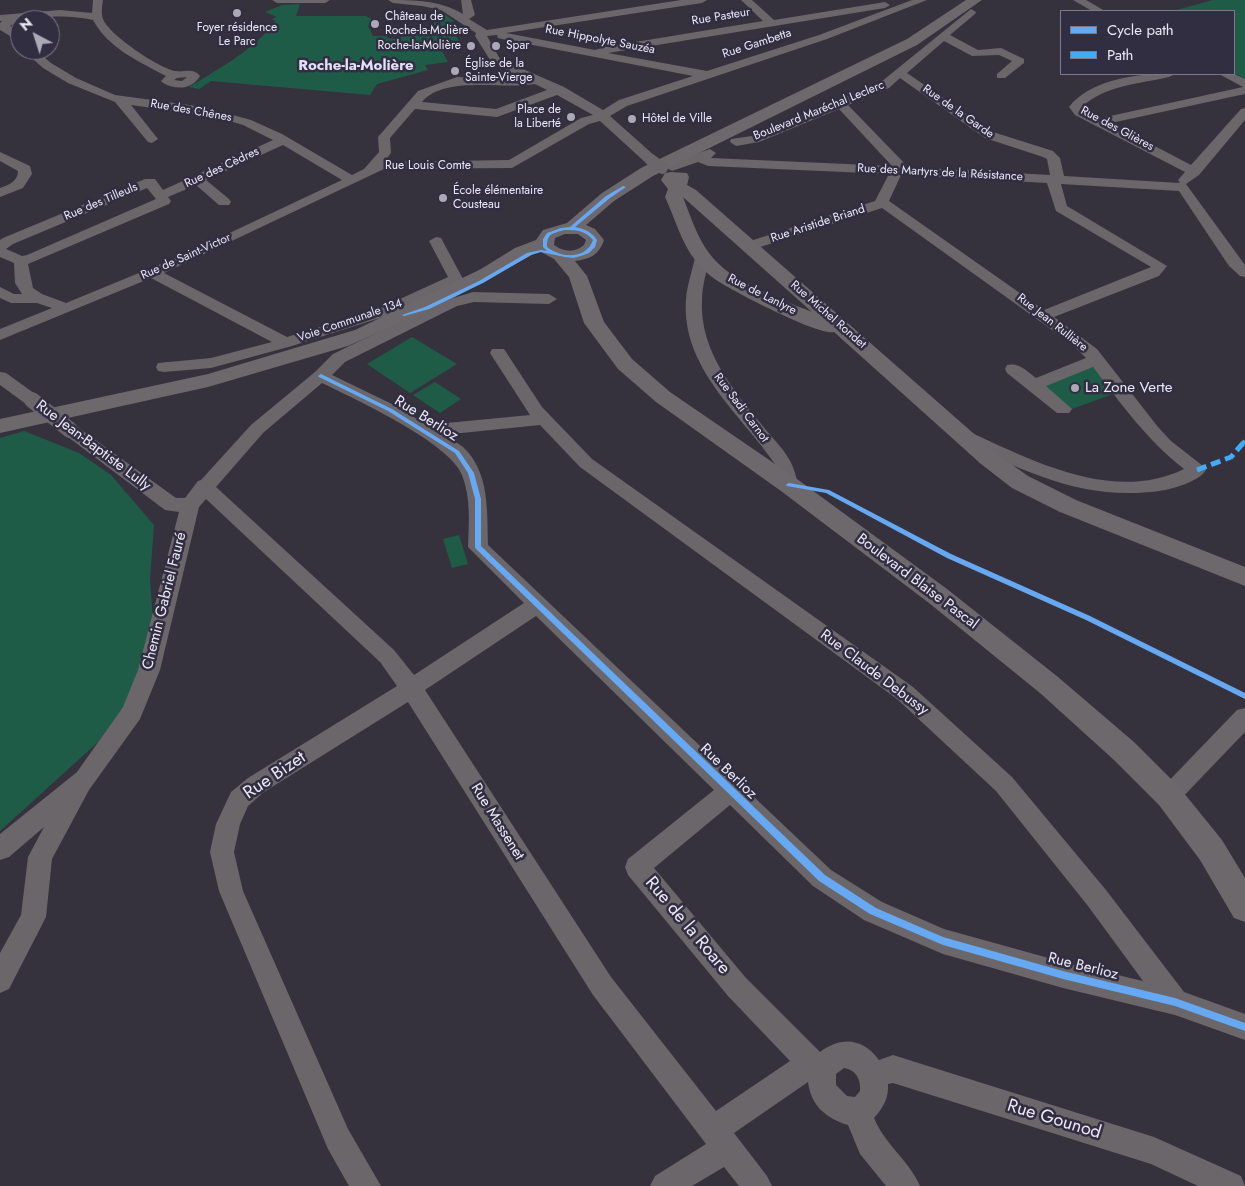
<!DOCTYPE html>
<html>
<head>
<meta charset="utf-8">
<style>
	body { margin:0 }
	#map { position:relative; width:1245px; height:1186px; overflow:hidden; background:#35323e; font-family:Jost,sans-serif }
	canvas { display:block }
	.legend { position:absolute; left:1060px; top:10px; width:175px; height:65px; box-sizing:border-box; background:#322e42; border:1px solid #7c798a; margin:0; padding:6px 9px; list-style:none; font-size:15px; color:#ece9f7 }
	.legend li { display:flex; align-items:center; gap:10px; height:25px }
	.legend b { width:25px; border:1px solid #7c798a }
	.north { position:absolute; left:10px; top:10px; width:50px; height:50px; box-sizing:border-box; background:#322e42; border:1px solid #7c798a; border-radius:50%; rotate:320deg; font-size:14px; font-weight:700; line-height:20px; text-align:center; color:#ece9f7 }
	.north::after { content:''; display:block; margin:auto; width:18px; height:22px; background:#aca9b6; clip-path:polygon(50% 0,100% 100%,50% 72%,0 100%) }
</style>
</head>
<body>
<div id="map">
<canvas width="1245" height="1186"></canvas>
<ul class="legend">
<li><b style="height:6px;background:#66a8f1"></b>Cycle path</li>
<li><b style="height:6px;background:#42abf6"></b>Path</li>
</ul>
<div class="north">N</div>
</div>
<script>
const g = document.querySelector('canvas').getContext('2d');
g.lineJoin = 'round';
function fill(path, color) { g.fillStyle = color; g.fill(path, 'evenodd'); }
function trace(path, color, width, dash) { g.strokeStyle = color; g.lineWidth = width; g.lineCap = dash ? 'butt' : 'round'; g.setLineDash(dash || []); g.stroke(path); }
function write(font, color, halo, rows, align = 'center') {
  g.font = font + ' Jost,sans-serif'; g.lineWidth = 5; g.setLineDash([]); g.textBaseline = 'middle'; g.strokeStyle = halo; g.fillStyle = color; for (const [text, x, y, turn = 0] of rows) {
    g.save(); g.translate(x, y); g.rotate((+turn || 0) * Math.PI / 180); g.textAlign = isNaN(turn) ? turn : align; if (halo) g.strokeText(text, 0, 0); g.fillText(text, 0, 0); g.restore();
  }
}
fill(new Path2D(`
	M1213,0H1245V79L1234,73V11H1173Z
	M300,4L296,16H366L373,20L368,26L373,36H388L387,38L393,39L431,30L439,10L454,21L450,22L460,26L452,28L461,45L441,49L448,62L425,65L428,70L377,84L370,95L211,81L199,89L189,87C215,71 259,47 275,21L272,19L277,17L265,12L282,5Z
	M412,337L457,364L410,393L367,364Z
	M1092,367L1097,369L1113,394L1069,410L1040,385Z
	M435,382L461,399L440,413L413,395Z
	M24,431L79,453L111,475L154,525L150,579L156,662L97,743L0,831V438Z
	M459,535L468,564L452,568L443,539Z`), '#1f5c48');
fill(new Path2D(`
	M93,0H103C102,6 101,14 103,19C109,35 159,68 175,71C185,73 192,67 200,76C192,90 176,90 163,83L161,81L166,76C138,61 108,48 93,20C73,15 25,14 10,26L20,32V42L0,30V23L2,21H0V15L60,10L92,13ZM187,77L182,81L174,80L177,78Z
	M272,0H330L325,3H277Z
	M388,0C414,0 440,0 463,14L461,0H471L475,15L469,19L487,30L681,0H707L702,3L506,33L595,50L605,47L763,21L741,0H752L774,20L885,2L890,5L885,8L608,53L707,71L819,35L912,0H927L827,39L627,106L610,116L656,157L658,160L656,163H646L600,121L589,124L512,168L384,169L164,273L287,337L376,310L448,277L429,241L436,237L441,238L463,279L461,282L386,316L292,346L211,368L164,372L158,371L156,367L158,363L211,358L272,342L151,278L0,340V329L52,308L37,303H11L0,298V287L14,294H22L15,283L14,263L0,257V240L3,238L145,179H155L163,190L273,140L243,125L216,117L131,105L158,139L152,143L148,142L115,102L68,83L43,68L23,50H36L51,63L76,78L115,95L204,107L251,120L282,134L352,175L364,169L379,152L378,137L418,91L457,77L524,79L492,63L475,36L476,33L441,10L422,6L393,3ZM497,35L498,38L502,39L693,76L619,100L603,110L564,87L500,59L487,36ZM535,84L547,90L496,109L422,102C445,75 502,90 535,84ZM557,95L593,115L581,118L509,160L384,162L391,153L390,138L415,109L497,117ZM283,145L342,180L185,254L66,303L42,294L33,288L28,264L169,204L171,201L168,197L196,185L219,205H229L231,202L229,199L206,180ZM147,188L156,199L27,255L22,256L6,249L13,244Z
	M1073,0H1086L1105,11H1092Z
	M971,9L976,12L975,14L950,35L978,50L1001,48L1024,59V63L1005,78H997V74L1012,61L999,55L972,56L944,41L907,73L993,132L1053,151L1060,158L1064,176L1180,183L1178,180L1185,172L1075,115L1069,107C1090,79 1142,72 1175,74L1169,77C1139,84 1105,85 1082,107L1101,118L1243,87L1219,74H1234L1245,79V94L1111,123L1191,165L1241,109L1245,108V120L1199,175L1186,184L1245,265V277L1240,276L1229,266L1179,191L1061,184L1067,206L1167,266L1159,276L1054,317L1097,349L1158,427L1171,441L1203,466L1206,470C1199,481 1178,487 1165,490C1088,503 1028,473 960,441L957,437L960,433H972C1035,462 1115,503 1184,469C1146,439 1122,405 1093,367L1046,386L1072,409L1069,413H1057L1007,373L1005,369L1007,365C1019,362 1027,371 1036,378L1086,358L1073,345L882,208L754,249L749,250L742,246L744,243L875,201L889,174L708,166L698,162L672,171L665,167L667,164L710,149L716,153L711,158L892,166L839,109L759,142L736,146L730,142L731,139L752,136L831,103L832,99H840L881,82ZM900,78L985,138L1043,157L1047,159L1050,175L908,167L848,105L889,88ZM901,175L1047,183L1056,211L1151,267L1044,310L889,201Z
	M0,152L30,166L32,174L23,188L0,197V188C9,185 18,181 18,171L0,161Z
	M702,254L709,258C707,271 702,286 702,299C699,352 735,392 766,430C783,450 793,458 798,485L795,490L789,491L783,490C778,482 780,471 775,464C740,413 681,368 686,299C687,286 692,271 695,258Z
	M473,292L549,294L557,299L549,304L474,302L457,306L345,362L332,375L396,406L426,425L530,415L490,353L492,349H504L542,407L592,459L913,687L1012,777L1106,890L1184,992L1245,1014V1040L1175,1015L1063,988L943,954L864,920L813,886L730,805L654,868L746,978L820,1052C841,1036 863,1038 879,1060L893,1055L1154,1137L1241,1176L1245,1186H1198L1151,1164L893,1083L888,1084C889,1098 883,1108 874,1118C885,1145 909,1160 920,1186H886L860,1154L848,1125C826,1118 811,1106 808,1082L734,1133L767,1176L772,1186H739L724,1167L692,1186H650L655,1176L706,1144L593,995L408,702L264,792L248,806L240,824L234,852L243,891L348,1129L381,1186H349L328,1149L219,891L210,852L216,824L231,792L248,778L397,686L380,662L206,499L199,507L160,670L140,719L89,790L52,859L46,917L9,989L0,993V953L21,915L28,857L44,827L9,857L0,860V834L77,772L123,707L138,670L179,512L165,510L64,434L61,430L64,426H76L176,498H185L198,481L201,480L251,425L315,372L333,354L417,313L447,300ZM322,383C355,399 450,443 462,475C471,498 469,523 468,547L524,603L414,675L394,650L216,487L263,433ZM540,425L580,467L897,699L996,791L1088,906L1143,981L1063,962L944,929L882,902L831,870L488,545C487,512 490,472 463,447C457,442 449,439 442,435ZM536,616L714,790L628,859L625,867L628,875L728,996L790,1061L716,1111L611,977L425,690ZM844,1068C856,1070 861,1079 860,1091L855,1097L847,1096L836,1085V1074Z
	M0,372L6,373L38,396L40,400L38,404H26L0,385Z
	M1245,708V732L1177,803L1169,806L1161,803L1157,796L1161,789L1237,710Z`), '#6a6669');
fill(new Path2D(`
	M966,0H982L917,45L653,176L614,201L586,225L595,229L604,240C599,255 590,259 575,261L587,276L604,322L632,359L670,392L797,479L947,589L1058,677L1134,742L1179,787L1222,840L1245,878V922L1234,918L1200,860L1159,805L1114,760L1040,693L929,603L781,491L656,402L618,369L584,323L569,277L554,259L539,251L448,301L348,346L208,387L0,433V419L208,374L355,330L481,269L515,248L536,240L543,230L567,223L602,193L641,168L907,39ZM565,234H578L586,240L584,245C575,253 564,252 554,245L555,238Z
	M671,172L687,173L689,177L687,185L696,190L997,454L1028,476L1076,500L1245,567V586L1060,512L1012,488L981,464L834,332C819,336 737,293 721,283C711,277 702,269 695,260C681,242 675,218 665,197L668,189L661,180L665,173ZM683,197L684,198L812,312C778,298 731,283 709,253C697,237 690,215 683,197Z`), '#6c686c');
trace(new Path2D(`
	M651,160L662,168`), '#6a6669', 12);
trace(new Path2D(`
	M32,400L70,430`), '#6a6669', 16);
trace(new Path2D(`
	M1243,443L1245,441`), '#42abf6', 4, [8, 4]);
trace(new Path2D(`
	M1197,470L1231,457L1244,442`), '#42abf6', 5, [10, 5]);
fill(new Path2D(`
	M623,186L626,187L610,198L575,227C585,229 592,232 597,240L595,247L589,253L581,256L573,258L565,257L541,252L531,255L483,283L429,309L404,316L402,315L425,307L479,281L527,253L541,250L547,251L543,247V239L547,233L561,228L570,227L606,196ZM564,230C575,230 585,230 593,240C586,260 561,258 547,247C547,233 552,234 564,230Z
	M321,374L392,409L459,451L474,473L481,499V546L825,875L876,908L943,937L1063,971L1175,998L1245,1023V1031L1175,1006L1063,979L943,945L870,914L819,881L476,549L475,547V499L468,473L455,453L388,411L319,377L318,376Z
	M789,483L829,490L951,554L1090,616L1245,693V699L1086,620L947,558L826,493L787,486L786,485L787,484Z`), '#66a8f1');
for (const [x, y, r, color] of [
	[237,13,5,"#aca9b6"],
	[375,24,5,"#aca9b6"],
	[471,46,5,"#aca9b6"],
	[496,46,5,"#aca9b6"],
	[455,71,5,"#aca9b6"],
	[571,117,5,"#aca9b6"],
	[632,119,5,"#aca9b6"],
	[443,198,5,"#aca9b6"],
	[1075,388,5,"#aca9b6"]
]) { const dot = new Path2D(); dot.arc(x, y, r, 0, 2 * Math.PI); g.fillStyle = color; g.fill(dot); trace(dot, '#322e42', 2); }
write('12px', '#ece9f7', '#322e42', [
	["Château de",385,17],
	["Roche-la-Molière",385,31],
	["Foyer résidence",237,28,"center"],
	["Le Parc",237,42,"center"],
	["Roche-la-Molière",461,46,"right"],
	["Spar",506,46],
	["Église de la",465,64],
	["Sainte-Vierge",465,78],
	["Place de",561,110,"right"],
	["la Liberté",561,124,"right"],
	["Hôtel de Ville",642,119],
	["École élémentaire",453,191],
	["Cousteau",453,205]
], 'left');
write('12px', '#ece9f7', '#322e42', [
	["Rue Pasteur",721,17,-9],
	["Rue Hippolyte Sauzéa",600,40,11],
	["Rue Gambetta",757,44,-18],
	["Rue des Chênes",191,111,10],
	["Boulevard Maréchal Leclerc",819,111,-22],
	["Rue de la Garde",958,112,35],
	["Rue des Glières",1117,129,28],
	["Rue Louis Comte",428,166],
	["Rue des Cèdres",222,168,-25],
	["Rue des Martyrs de la Résistance",940,173,3],
	["Rue des Tilleuls",101,202,-23],
	["Rue Aristide Briand",818,224,-18],
	["Rue de Saint-Victor",186,257,-24],
	["Rue de Lanlyre",762,295,27],
	["Rue Michel Rondet",828,315,41],
	["Voie Communale 134",350,321,-19],
	["Rue Jean Rullière",1052,323,38],
	["Rue Sadi Carnot",741,408,53]
]);
write('bold 15px', '#e5e0fa', '#322e42', [
	["Roche-la-Molière",356,66]
]);
write('15px', '#ece9f7', '#322e42', [
	["La Zone Verte",1085,388]
], 'left');
write('15px', '#ece9f7', '#322e42', [
	["Rue Berlioz",426,419,32],
	["Rue Jean-Baptiste Lully",93,446,37],
	["Boulevard Blaise Pascal",917,582,37],
	["Chemin Gabriel Fauré",165,601,-76],
	["Rue Claude Debussy",874,673,37],
	["Rue Berlioz",728,772,44],
	["Rue Massenet",497,822,58],
	["Rue Berlioz",1083,967,14]
]);
write('18px', '#ece9f7', '#322e42', [
	["Rue Bizet",275,776,-34],
	["Rue de la Roare",687,926,50],
	["Rue Gounod",1054,1120,17]
]);
</script>
</body>
</html>
